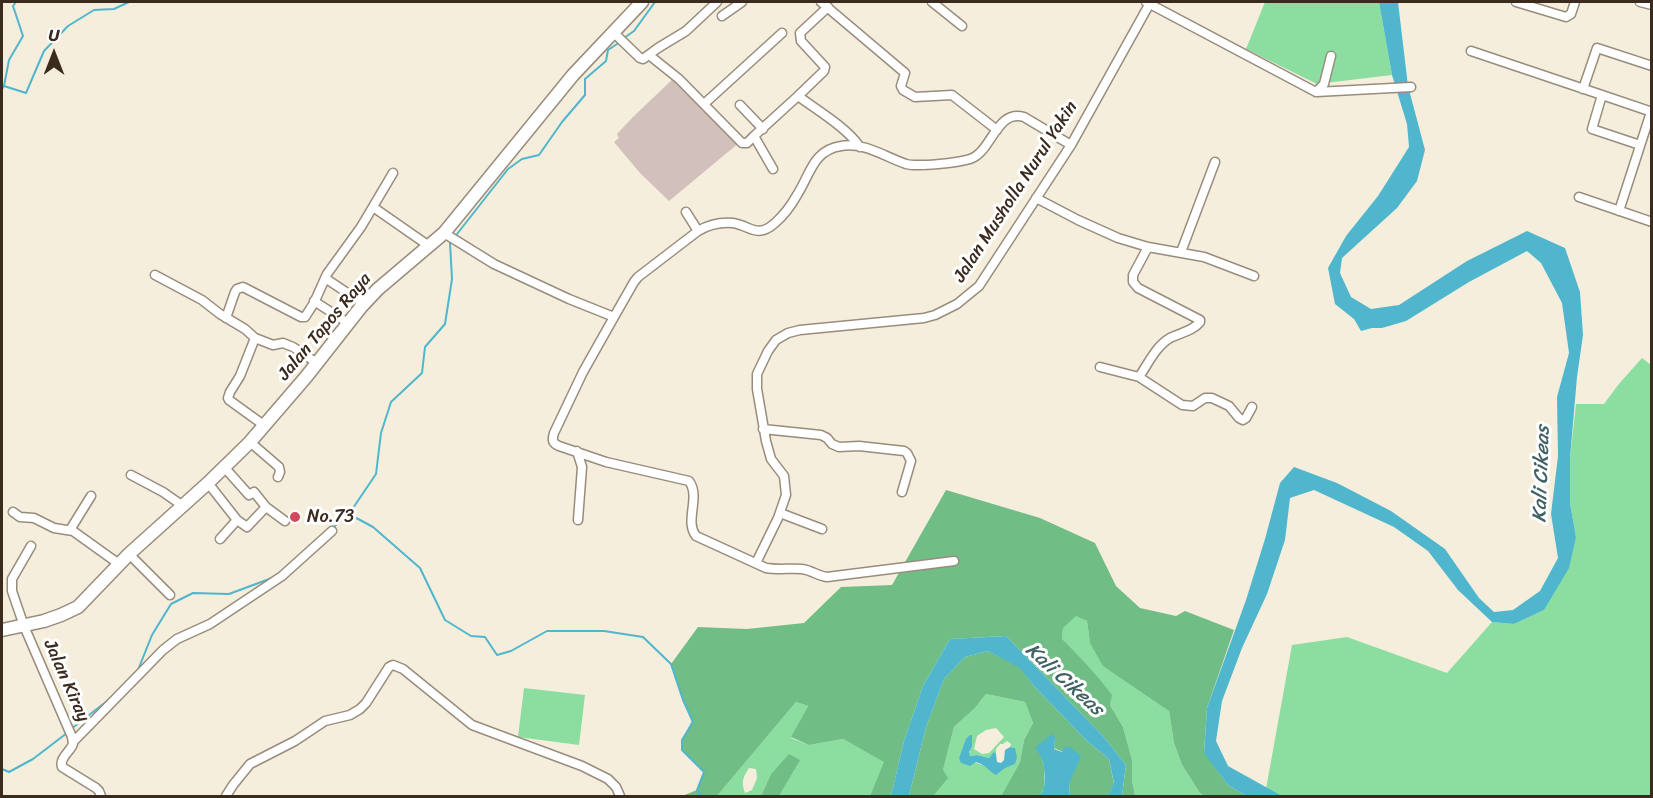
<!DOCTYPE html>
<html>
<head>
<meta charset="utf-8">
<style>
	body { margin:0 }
	#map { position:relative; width:1653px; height:798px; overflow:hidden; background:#f6eedc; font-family:Sriracha,sans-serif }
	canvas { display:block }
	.frame { position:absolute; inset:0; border:3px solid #3b2a1e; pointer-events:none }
	.north { position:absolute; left:24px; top:24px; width:60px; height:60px; -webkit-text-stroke:4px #fff; paint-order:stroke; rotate:0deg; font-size:16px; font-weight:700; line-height:24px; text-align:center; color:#3b2a1e }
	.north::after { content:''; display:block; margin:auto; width:21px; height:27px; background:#3b2a1e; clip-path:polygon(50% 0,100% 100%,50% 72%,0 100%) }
</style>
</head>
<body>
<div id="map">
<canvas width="1653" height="798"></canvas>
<div class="frame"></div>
<div class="north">U</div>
</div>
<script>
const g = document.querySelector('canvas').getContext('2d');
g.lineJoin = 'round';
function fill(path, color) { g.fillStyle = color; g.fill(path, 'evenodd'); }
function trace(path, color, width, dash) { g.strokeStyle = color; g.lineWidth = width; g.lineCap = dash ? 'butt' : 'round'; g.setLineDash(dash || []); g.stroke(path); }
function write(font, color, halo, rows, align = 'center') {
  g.font = font + ' Sriracha,sans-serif'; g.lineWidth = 6; g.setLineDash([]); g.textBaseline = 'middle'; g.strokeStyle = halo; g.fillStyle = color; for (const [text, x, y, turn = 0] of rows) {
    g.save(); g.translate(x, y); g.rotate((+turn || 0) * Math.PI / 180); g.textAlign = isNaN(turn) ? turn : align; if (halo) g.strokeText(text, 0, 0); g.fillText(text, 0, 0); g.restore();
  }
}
fill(new Path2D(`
	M676,76L740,142L669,201L640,173L614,142L619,138L617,134L633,117Z`), '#d1c0bc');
fill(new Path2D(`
	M1264,2H1379L1392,75L1317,84L1246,49L1265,2Z
	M1642,358L1651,365V796H1282L1266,789L1292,645L1347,637L1447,673L1492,622L1514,624L1544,610L1576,537L1570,503V458L1576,404H1604L1618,385Z
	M1075,615L1087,621L1090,643L1152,698L1169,711L1174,743L1182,765L1200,793L1204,796H1135L1132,780V760L1123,727L1110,705L1062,639L1063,628Z
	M524,688L585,695L579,745L518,737Z
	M986,694L1025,702L1033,723L1024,740L1020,762L1001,796H933L943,770L954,727L975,708ZM996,728L1004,737L989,753L982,754L974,749L977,736L986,730ZM972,739C972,746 969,750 969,756L977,755L989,758L994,753L996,754V749L1000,744H1003L1007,741L1011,744L1010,747L1015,748V764C993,772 981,763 959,758Z
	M796,702L808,706L791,738L809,745L843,739L885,762L870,796H779L799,760L789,755L771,774L761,796H717ZM749,768L756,769L757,778L752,790L745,793C741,782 743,777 749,768Z`), '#8bdea0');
fill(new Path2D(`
	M946,490L1040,518L1095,543L1116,586L1140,608L1176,616L1185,611L1234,630L1207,708L1204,752L1228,785L1246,796H1204L1200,793L1182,765L1174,743L1169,711L1103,666L1090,643L1087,621L1076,616L1063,628L1062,639C1080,657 1097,675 1112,695L1110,705L1123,727L1132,760V780L1135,796H1122L1126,765L1103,736L1006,636L950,639L923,686L904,741L891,796H870L884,762L843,739L809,745L791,737L808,706L796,702L717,796H682L697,790L704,772L682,750V740L692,721L683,700L671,664L698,627L747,629L804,623L841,587L892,585Z
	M988,651L1020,667L1034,686L1087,741L1109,759L1114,784L1108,796H1070L1069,784L1073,771L1063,752L1054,748L1055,738L1041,755L1044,767V790L1038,796H1001L1020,762L1024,740L1033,723L1025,702L986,694L975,708L954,727L943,770L948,778L933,796H909L926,727L944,679L965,657Z
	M789,754L800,760L779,796H761L771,774Z`), '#70bd86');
fill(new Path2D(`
	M1379,2H1398L1408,86L1425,150L1417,181L1397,208L1342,258L1340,273L1351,297L1371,309L1399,305L1467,261L1527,231L1565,248L1580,292L1583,335L1577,377L1570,458V503L1576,537L1569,568L1544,610L1514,624L1492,622L1458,590L1428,551L1394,527L1314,490L1290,498L1285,540L1267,594L1242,648L1222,701L1216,741L1228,766L1282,796H1246L1228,785L1204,753L1207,708L1246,600L1265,539L1280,483L1294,467L1337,483L1391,511L1445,549L1479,598L1494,612L1513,610L1540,591L1558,558L1551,514L1558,456L1557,397L1569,353L1562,303L1541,263L1527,251L1469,282L1406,321L1382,328H1372L1361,331L1354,319L1335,304L1328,268L1346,236L1378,196L1409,147L1407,124L1392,75Z
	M1006,636L1103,736L1126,765L1122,796H1108L1114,783L1109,759L1087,741L1034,686L1020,668L988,651L965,657L944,679L926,727L909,796H891L904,741L923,686L950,639Z
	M1052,734L1055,738L1054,749L1062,752L1065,747H1070L1081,756L1069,784L1070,796H1038L1044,790C1045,775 1046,760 1035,748Z
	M970,735H972V746L969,752L970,756L977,755L989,758L994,752L996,754L997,762L1001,763L1004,760L1005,750L1010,747L1015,748L1017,757L1015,764L1005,768L996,775C987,770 988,766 976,762L970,766L961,763L959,758L966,739Z`), '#4fb6cd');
trace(new Path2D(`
	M624,38L634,31L655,2
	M4,86L9,60L23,36L13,6L16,2
	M2,89L4,86L26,93L44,51L68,26L94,10L114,9L129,2
	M349,514L373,527L420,568L445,620L471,636L485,637L497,655L511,651L547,631H604L643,637L671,664L683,700L693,722L682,740V750L704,772L697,790L701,796
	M331,529L349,514L376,474L381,433L391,402L422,373L425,347L445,324L452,279L450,243L508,169L522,159L539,155L562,122L585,95V79L606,61L608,50L620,42
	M138,670L152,635L171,604L193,593L229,594L272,578
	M71,729L111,698
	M2,769L9,772L33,759L67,733`), '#4fb6cd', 2);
const minor = new Path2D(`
	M821,2L905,73L901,86L903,90L915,97L952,95L997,130
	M932,2L962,26
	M1146,2L1316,92L1411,87
	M1516,2L1566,17L1571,14L1575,2
	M1640,2L1652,5
	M722,16L742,2
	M613,32L640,58L643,59L658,48L686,31L717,2
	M1471,51L1602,95
	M649,55L679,79L742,143H747L754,136
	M1583,89L1597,48L1652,66
	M1316,92L1324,84L1331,56
	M798,96L824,71L825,67L801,41L800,33L828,7
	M704,104L782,33
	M740,105L763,129
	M1640,145L1592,129L1602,95L1652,112
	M773,169L754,136L798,96C817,110 846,127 860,147
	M1579,197L1652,222
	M1036,198L1078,220L1118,238L1148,247L1204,257L1254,276
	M373,207L429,246
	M1619,211L1651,112
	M686,212L698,231
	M444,233L494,264L569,299L614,317L583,372L554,433C552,440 552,443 559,446L606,462L689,481C701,497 684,521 696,536L766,568C779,570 790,568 802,569C811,570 818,576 827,577L954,561
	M1181,252L1215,162
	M155,275L202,300L220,314L245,329L255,338L273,345L283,343L293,347L317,363
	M325,278L364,304
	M314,301L348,323
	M614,317L634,282L638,277L698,231C708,225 721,222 733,223C751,226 757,239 775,223C783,216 792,204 797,195C810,175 813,150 841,146C865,142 885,157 906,164C918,167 957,163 970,159C992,152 996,109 1024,117L1071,145
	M226,318L235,292L237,289L243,287L301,317H305L314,303L327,274L361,227L393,173
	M255,338L240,376L230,392L228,398L229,400L265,426
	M1100,367L1139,377C1148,364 1156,346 1170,338C1180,333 1193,331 1200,322V320L1138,288L1133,282V275L1148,247
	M1139,377L1182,405L1193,406L1205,398H1212L1229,406L1239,418L1243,420L1246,418L1252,407
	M763,429L821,435L827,438L832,444L839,447L859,446L904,451L907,453L911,461L902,492
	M250,442L279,467L280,472L278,477
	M577,451L582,467L578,520
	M225,468L249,495L254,492L266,507L285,521
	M131,475L163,492L183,506
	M208,483L237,520L220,539
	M13,512L20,517L34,518L54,528L73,531L119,564
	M780,513L822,529
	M237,520L247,527L266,507
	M70,530L91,496
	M31,546L12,579V591L24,626L72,737L73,744C70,752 59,758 62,767L96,788L99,791L101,796
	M129,554L170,595
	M756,563L778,518L786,495L784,476L771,459L766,441L757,389V374L768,351L776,340L788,333L800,330L924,318L935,315L957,304L979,286L1071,145L1150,3
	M73,742L163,650L177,639L210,624L282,576L332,531
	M226,796L233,785L250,764L295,741L325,721L350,715L360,709L366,703L389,667L393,665L403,669L472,725L582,766L608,779L616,787L620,796`);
const secondary = new Path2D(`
	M2,630L44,621L61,615L78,607L129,554L208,483L250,442L306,377L361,307L378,289L444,233L573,75L642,2`);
trace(minor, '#988c7d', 11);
trace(secondary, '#988c7d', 15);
trace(minor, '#fff', 8);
trace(secondary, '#fff', 12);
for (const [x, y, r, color] of [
	[295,517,6,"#d1495b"]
]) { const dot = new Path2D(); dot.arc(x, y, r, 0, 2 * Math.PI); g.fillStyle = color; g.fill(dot); trace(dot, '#fff', 2); }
write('18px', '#3b2a1e', '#fff', [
	["Jalan Musholla Nurul Yakin",1016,192,-57],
	["Jalan Tapos Raya",325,327,-50],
	["Jalan Kiray",66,681,66]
]);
write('18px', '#3b2a1e', '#fff', [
	["No.73",307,517]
], 'left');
write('italic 20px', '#436264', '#fff', [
	["Kali Cikeas",1542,474,-88],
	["Kali Cikeas",1064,680,42]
]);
</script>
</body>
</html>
